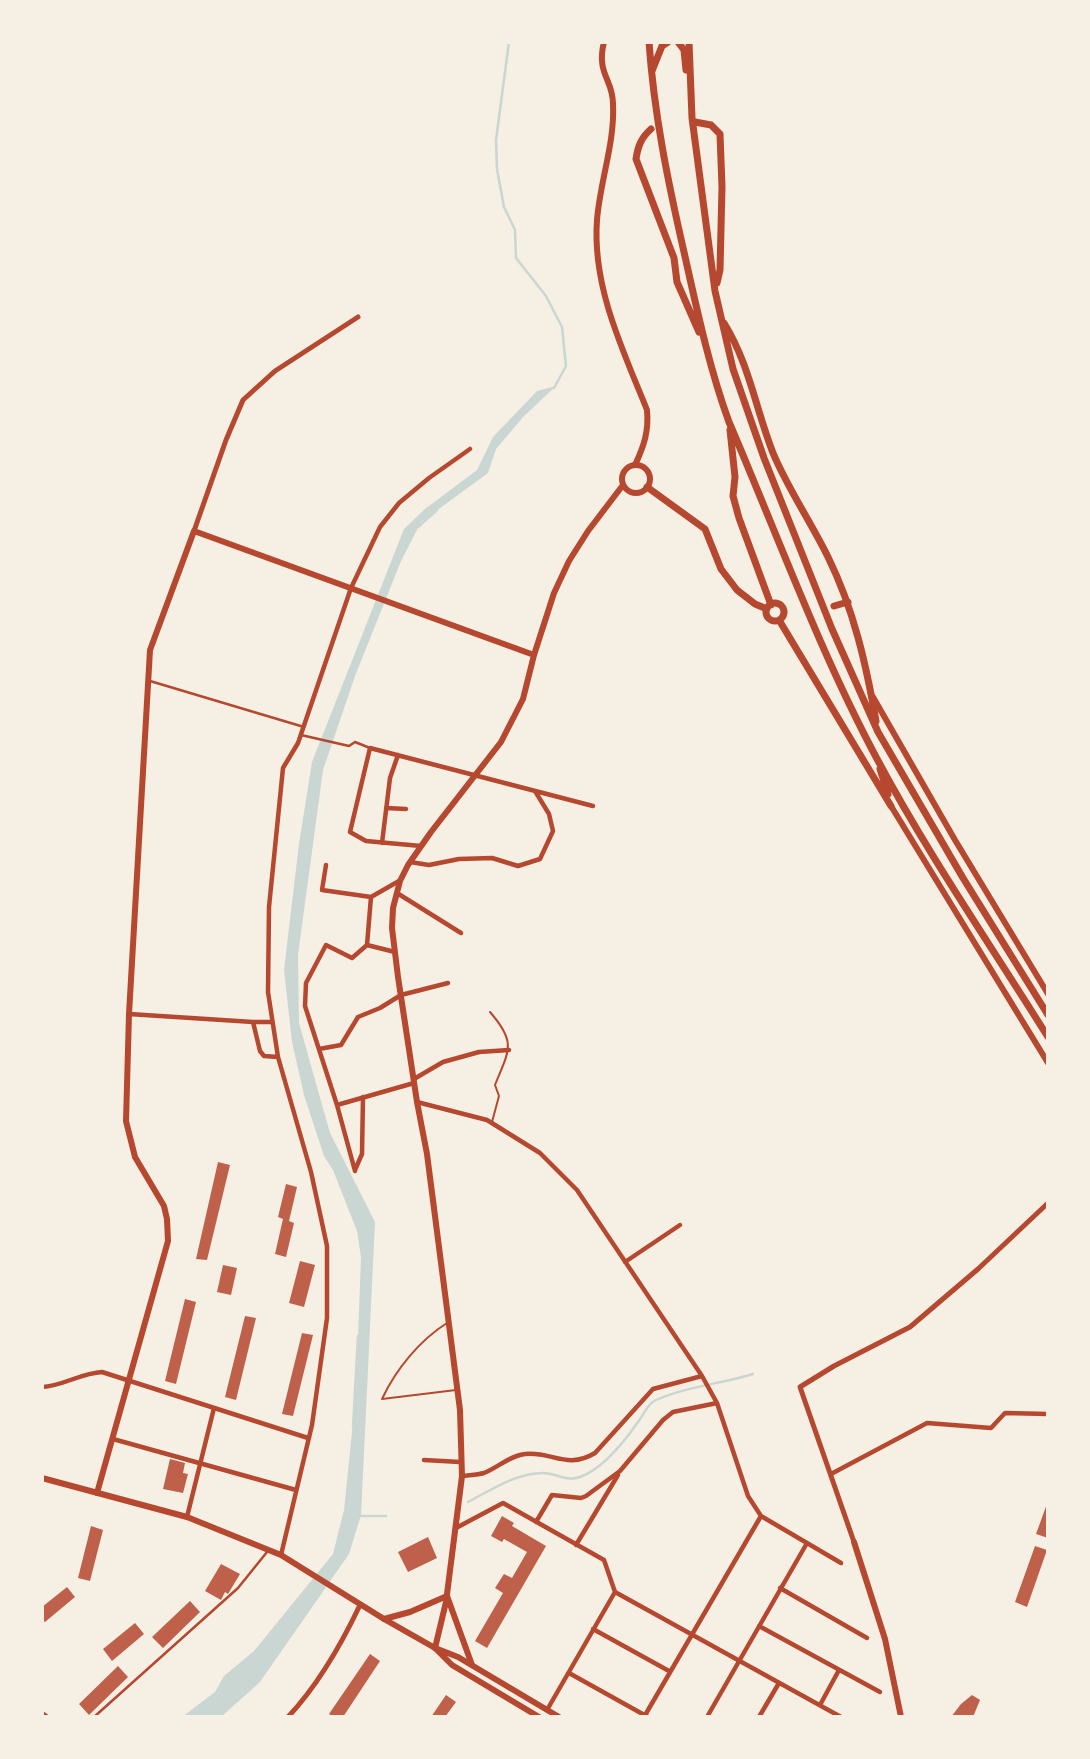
<!DOCTYPE html>
<html>
<head>
<meta charset="utf-8">
<style>
	body { margin:0 }
	#map { position:relative; width:1090px; height:1759px; overflow:hidden; background:#f6efe4; font-family:"Asap Condensed",sans-serif }
	canvas { display:block }
	.frame { position:absolute; inset:0; border:44px solid #f6efe4; pointer-events:none }
</style>
</head>
<body>
<div id="map">
<canvas width="1090" height="1759"></canvas>
<div class="frame"></div>
</div>
<script>
const g = document.querySelector('canvas').getContext('2d');
g.lineJoin = 'round';
function fill(path, color) { g.fillStyle = color; g.fill(path, 'evenodd'); }
function trace(path, color, width, dash) { g.strokeStyle = color; g.lineWidth = width; g.lineCap = dash ? 'butt' : 'round'; g.setLineDash(dash || []); g.stroke(path); }
fill(new Path2D(`
	M556,386L524,416L496,449L488,473L421,522L401,561L355,676L323,770L298,955L299,1023L330,1133L375,1222L361,1515L349,1554L260,1682L221,1717H182L215,1692L224,1676L254,1651L333,1554L344,1510L356,1393L361,1257L357,1231L333,1170L324,1156L304,1095L292,1042L284,970L299,844L312,762L404,529L425,509L477,470L493,437L537,391Z`), '#c9d6d2');
trace(new Path2D(`
	M509,42L496,140L497,169L504,207L515,230L516,258L546,296L562,327L566,366L554,388
	M418,527L437,510
	M353,1427L358,1336
	M468,1502C491,1490 516,1473 543,1473C556,1473 566,1482 580,1477C603,1469 624,1442 638,1422C643,1416 647,1405 654,1401C680,1388 724,1383 753,1374
	M358,1516H386`), '#c9d6d2', 2.5);
fill(new Path2D(`
	M218,1162L230,1165L207,1260L196,1259Z
	M286,1184L297,1187L289,1221L294,1223L286,1257L275,1254L283,1219L278,1217Z
	M300,1261L315,1265L304,1307L289,1303Z
	M223,1265L237,1268L231,1295L217,1292Z
	M185,1299L196,1302L176,1384L165,1381Z
	M245,1316L256,1318L236,1400L225,1397Z
	M302,1333L313,1335L293,1416L282,1414Z
	M170,1459L185,1463L183,1473L188,1474L183,1493L163,1489Z
	M1048,1501V1538L1036,1534Z
	M502,1516L514,1523L512,1526L546,1546L487,1648L475,1641L503,1593L495,1588L504,1574L512,1578L527,1552L504,1539L502,1542L491,1536Z
	M91,1526L103,1530L90,1581L78,1578Z
	M428,1537L437,1558L408,1572L398,1552Z
	M1035,1546L1047,1550L1027,1607L1015,1602Z
	M221,1564L240,1574L228,1594L225,1592L221,1600L205,1591Z
	M67,1587L75,1597L45,1622L42,1619V1607Z
	M190,1601L200,1612L163,1648L152,1637Z
	M135,1623L144,1634L112,1661L103,1649Z
	M370,1654L380,1661L343,1717H333L329,1714Z
	M118,1666L128,1677L89,1715L79,1704Z
	M446,1695L456,1702L445,1717H431Z
	M972,1695L980,1700L973,1717H951L961,1704Z`), '#bf614a');
trace(new Path2D(`
	M490,1012C517,1043 509,1050 495,1085L499,1096L492,1122
	M447,1323C420,1340 396,1369 382,1399L456,1390`), '#b5482f', 2);
trace(new Path2D(`
	M150,681L304,727
	M301,735L349,746L355,742L370,748
	M94,1717L238,1588L267,1552`), '#b5482f', 2.5);
trace(new Path2D(`
	M386,808L406,809
	M382,843L390,778L398,755
	M421,846L366,841L350,832L370,748L593,806
	M410,862L429,865L459,859L492,858L518,866L540,859L553,831L549,814L535,791
	M326,865L322,890L371,897
	M397,893L461,933
	M367,945L395,952
	M129,1014L253,1022L260,1051L264,1056L278,1057
	M253,1022H272
	M319,1049L341,1045L358,1017L380,1008L401,995L448,983
	M414,1079L443,1062L479,1052L509,1050
	M417,1102L487,1120L540,1153L577,1190L702,1376L717,1403
	M337,1105L414,1083
	M355,1170L362,1154L363,1097
	M355,1171L337,1105L305,1006L306,983L326,945L352,958L367,945L371,897L399,881
	M625,1262L680,1225
	M42,1387C63,1386 81,1373 102,1372L308,1438
	M113,1439L296,1490
	M424,1460L460,1462
	M831,1474L927,1423L991,1428L1005,1413L1048,1414
	M462,1476C469,1475 477,1475 484,1473C497,1468 511,1455 525,1454C552,1451 567,1470 595,1453L653,1389L702,1376
	M187,1517L214,1408
	M536,1522L552,1495L581,1498L586,1496L620,1471L663,1420L673,1412L717,1403L748,1496L761,1516L841,1563
	M456,1528L503,1503L604,1560L615,1592L841,1717
	M576,1545L618,1475
	M281,1555L312,1425L327,1318V1246L311,1172L278,1057L268,992L269,907L283,768L298,743L351,588L380,527L399,503L429,478L470,449
	M780,1588L867,1638
	M759,1626L880,1692
	M593,1629L669,1671
	M569,1673L648,1717
	M820,1705L839,1670
	M547,1710L615,1592
	M644,1717L761,1516
	M707,1717L807,1543
	M759,1717L779,1683`), '#b5482f', 4.5);
trace(new Path2D(`
	M194,531L226,440L243,400L275,371L358,317
	M854,1542L800,1387L834,1366L910,1327L978,1269L1048,1203
	M288,1717C319,1684 341,1645 360,1605`), '#b5482f', 5);
trace(new Path2D(`
	M604,42C596,74 613,79 613,104C615,143 600,181 597,220C592,287 623,350 647,410C649,431 644,446 635,465
	M622 479a14 14 0 1 1 28 0a14 14 0 1 1-28 0Z
	M97,1493L168,1241L167,1219L164,1206L135,1157L126,1121L129,1014L150,650L194,531L534,655
	M854,1542L885,1639L901,1717
	M384,1619L410,1612L447,1596L472,1665
	M435,1648L446,1602L462,1476L460,1410L427,1154L417,1102L398,977L392,928L393,908L400,881L408,865L431,832L501,742L523,699L534,655L554,593L569,561L588,531L623,485
	M42,1714L46,1717`), '#b5482f', 6);
trace(new Path2D(`
	M873,697L955,840L1048,994
	M891,806L1048,1063
	M42,1478L187,1517L281,1555L384,1619L435,1648L458,1657L559,1717
	M436,1649L452,1665L539,1717`), '#b5482f', 6);
trace(new Path2D(`
	M649,42C654,114 668,182 684,252C697,310 709,367 729,422C777,534 819,650 876,757C927,853 990,944 1048,1037
	M678,42L684,50L686,70
	M689,42L692,118L715,291L733,369L764,458L832,629L878,732L963,878L1048,1015
	M652,71L662,46L668,42
	M695,122L711,125L720,134L722,187L720,270L717,283
	M651,129C641,138 638,146 636,159L674,258L677,282L699,332
	M724,323C749,363 756,410 773,453C788,489 811,522 828,557C854,610 866,664 876,721
	M730,430L735,477L733,496L739,518L771,605
	M647,487L705,529L721,569L737,590L755,604L767,609
	M766 612a9 9 0 1 1 18 0a9 9 0 1 1-18 0Z
	M834,606L848,602
	M779,620L891,806
	M880,769L888,794`), '#b5482f', 7);
</script>
</body>
</html>
